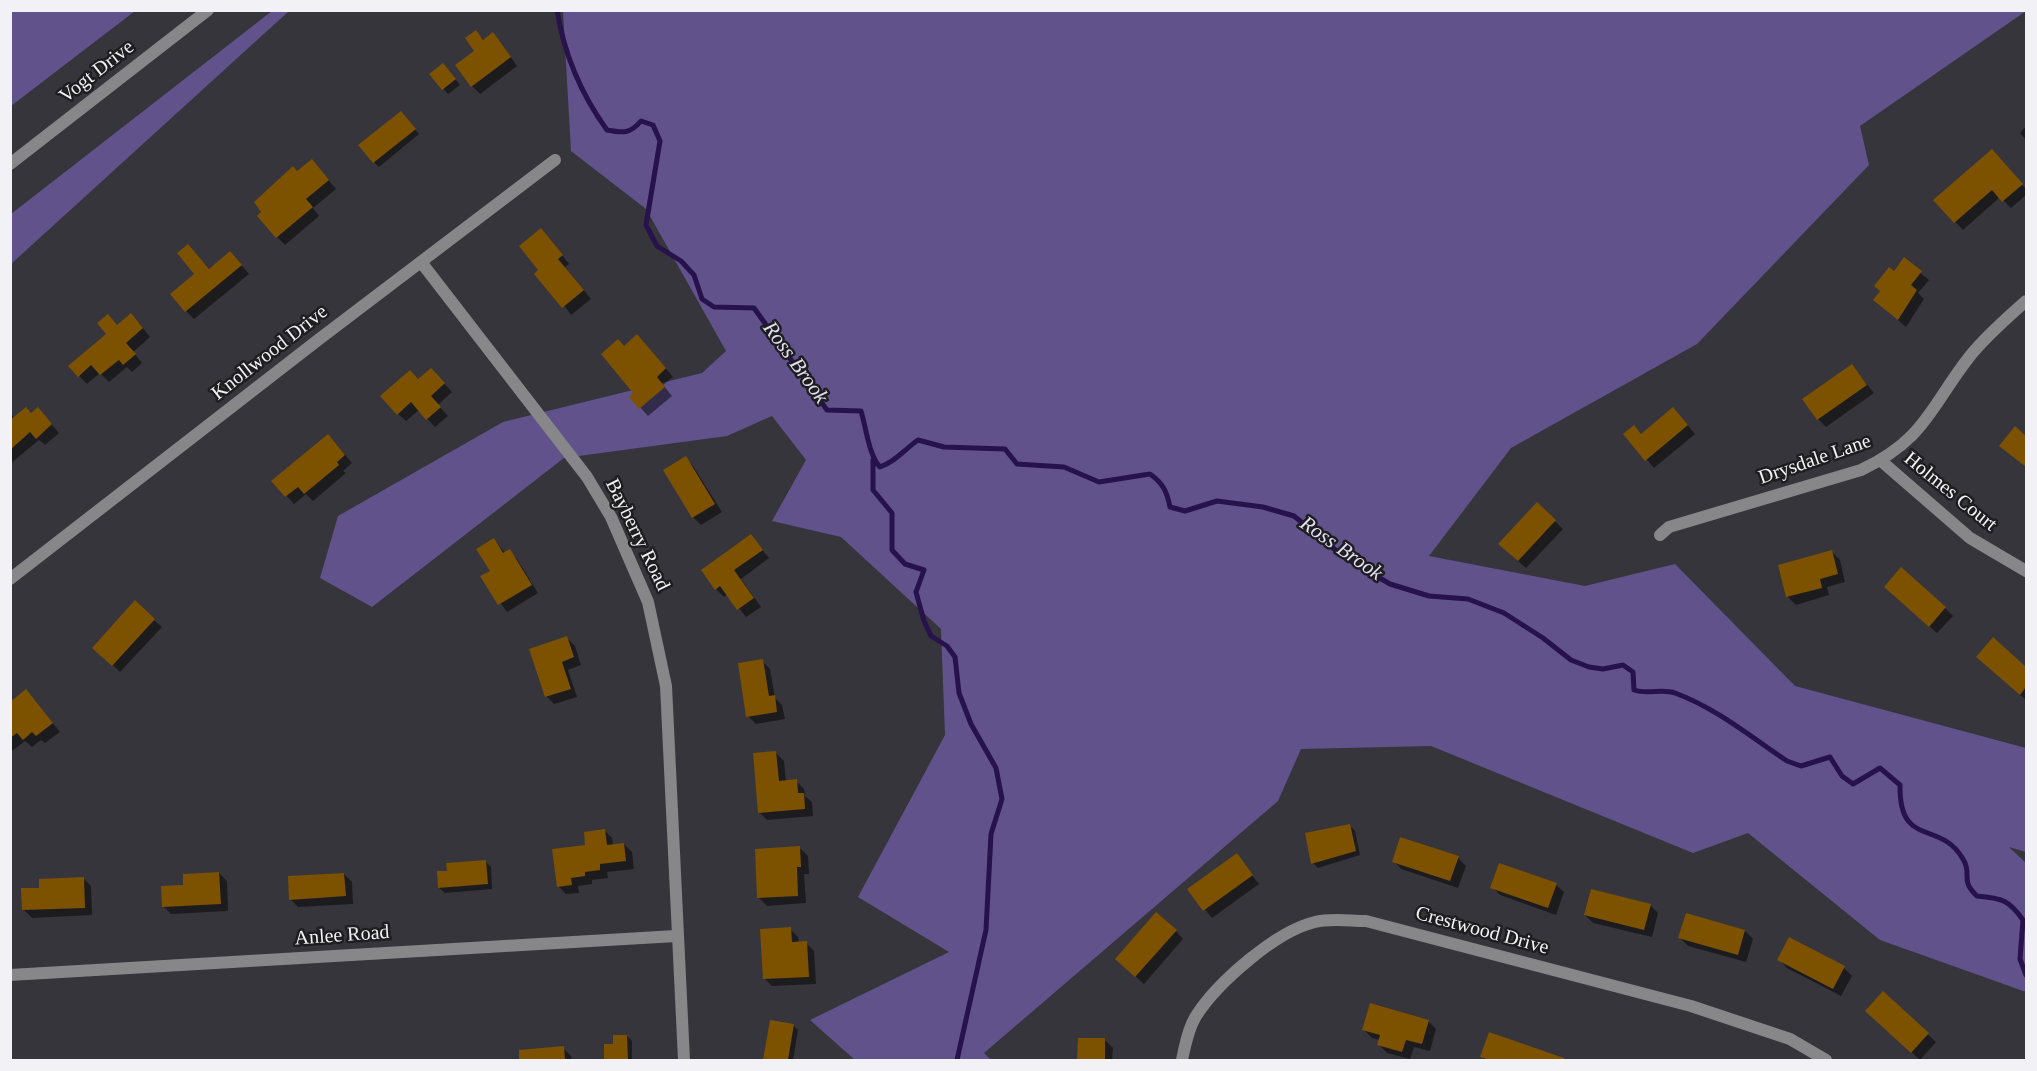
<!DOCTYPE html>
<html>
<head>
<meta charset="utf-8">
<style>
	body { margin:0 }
	#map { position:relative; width:2037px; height:1071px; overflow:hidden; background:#36353b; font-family:Georgia,serif }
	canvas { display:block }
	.frame { position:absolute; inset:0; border:12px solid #f2f1f5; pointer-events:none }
</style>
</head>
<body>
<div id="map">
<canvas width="2037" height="1071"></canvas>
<div class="frame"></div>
</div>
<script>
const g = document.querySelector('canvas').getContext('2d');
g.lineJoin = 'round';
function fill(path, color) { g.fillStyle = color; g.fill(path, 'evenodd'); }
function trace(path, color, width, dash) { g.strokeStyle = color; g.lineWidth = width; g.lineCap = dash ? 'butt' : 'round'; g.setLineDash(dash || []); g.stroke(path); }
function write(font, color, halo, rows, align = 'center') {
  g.font = font + ' Georgia,serif'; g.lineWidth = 5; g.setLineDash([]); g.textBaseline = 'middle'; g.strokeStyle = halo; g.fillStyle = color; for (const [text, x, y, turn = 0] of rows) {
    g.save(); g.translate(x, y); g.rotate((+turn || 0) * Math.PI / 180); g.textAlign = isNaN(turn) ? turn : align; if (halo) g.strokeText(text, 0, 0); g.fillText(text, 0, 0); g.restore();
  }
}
fill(new Path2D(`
	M11,10H135V11L11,106Z
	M272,11H289L11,264V214Z
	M563,11H2026L1860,126L1869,165L1697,344L1511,448L1429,556L1585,586L1675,564L1795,686L2026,748V852L2009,847L2026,863V992L1880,940L1748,833L1693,853L1431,746L1301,749L1278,801L984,1053L991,1060H855L810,1020L949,952L858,897L945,735L941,629L841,537L772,521L806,460L772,416L727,436L564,458L372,607L320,578L338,516L503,422L702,373L726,351L646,209L571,151Z`), '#61528c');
fill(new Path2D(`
	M476,32L484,40L500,42L517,66L480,94L472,86Z
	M448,70L460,85L448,94L431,75Z
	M406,118L419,134L379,167L374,162Z
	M2026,126V140L2020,133Z
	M1999,158L2026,189V195L2011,208L2000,197L1963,230L1935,200Z
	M319,169L336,189L313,208L319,216L285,245L277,237L297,173Z
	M549,238L569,264L565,267L591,299L571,315L540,271Z
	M188,246L210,270L238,261L249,274L194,319L186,311L196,274Z
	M1904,260L1929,280L1918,293L1924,299L1906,327L1875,300Z
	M139,323L150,337L133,352L142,363L132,372L127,367L109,382L100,373L87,384L79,376L118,326Z
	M645,344L673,377L663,385L672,396L648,416L631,397L635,393L624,348Z
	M1852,366L1874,393L1826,427L1818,419Z
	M439,378L452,392L438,405L448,416L435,427L419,410L406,421L398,414L419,381Z
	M10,414L15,418L32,415L45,417L59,433L45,445L39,440L10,464Z
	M1681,417L1695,434L1654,468L1625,434L1634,427L1642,435Z
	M336,444L352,463L343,471L346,473L313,501L306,494L294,504L273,481Z
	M686,458L693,466L722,512L701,525L693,517Z
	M1537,504L1563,529L1526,568L1508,552Z
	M751,536L769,558L741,579L761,607L746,617L728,594L724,597L716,589Z
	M494,540L505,553L509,551L517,559L538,593L507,612L482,577L492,571Z
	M1832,552L1840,560L1845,582L1827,587L1829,595L1796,605L1788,597L1780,566Z
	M1893,595L1945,608L1953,616L1937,633Z
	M154,620L162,627L120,672L102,655Z
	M567,638L575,646L581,665L568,670L577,697L554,704L546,696Z
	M1993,639L2026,669V700L1986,665Z
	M762,661L770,669L775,698L782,705L785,719L756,724L748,716Z
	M34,699L60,732L45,743L41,740L32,747L25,741L12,751L10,704Z
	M776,753L784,761L786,782L796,781L804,789L805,796L812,802L813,816L767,820L759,812Z
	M1350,826L1355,831L1360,855L1318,868L1313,863Z
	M604,830L612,838L613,846L624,844L632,852L634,869L607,872L608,878L592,880V884L578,886L579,893L566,894L558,886L587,846Z
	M800,848L808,856L809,874H804L806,903L767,906L759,898Z
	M1236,855L1259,884L1212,918L1189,890Z
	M1458,858L1466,866L1458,888L1401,869L1394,861Z
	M486,862L491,867L492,889L445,893L439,888L448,872Z
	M219,873L227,881L228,911L171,914L163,906L185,887Z
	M344,874L352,882L353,904L298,907L290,899Z
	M83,878L91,886L92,915L32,918L24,910L40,889Z
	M1556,885L1564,892L1556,915L1500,895L1492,887Z
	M1650,905L1658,913L1652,937L1593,923L1585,915Z
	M790,929L798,937L799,943H806L814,951L816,984L772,986L764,978Z
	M1176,931L1183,939L1144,984L1125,967Z
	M1745,931L1753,939L1746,962L1688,946L1680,938Z
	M1779,960L1844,968L1852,976L1841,996L1787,968Z
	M1883,993L1936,1042L1920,1060L1875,1019Z
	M1428,1021L1436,1029L1430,1051L1414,1047L1410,1059L1387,1053L1379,1045L1380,1040L1372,1038L1364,1030Z
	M771,1022L793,1025L798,1030L793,1060H765Z
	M627,1036L632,1041V1060H606V1046H615Z
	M1080,1039L1105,1040L1113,1048L1112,1060H1079Z
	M563,1048L571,1056L572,1060H535L534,1050Z
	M1546,1054L1553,1060H1485L1482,1057Z`), '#0007');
trace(new Path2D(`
	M557,10C564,54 581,94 607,130C623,133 630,134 641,121L653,125L660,141L646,225L657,246L681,261L694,275L702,299L714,307L754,308L827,410L861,411C866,427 869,456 880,467C895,462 905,449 918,440L944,447L1005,449L1017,464L1064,467L1099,482L1150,474C1163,483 1167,492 1170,507L1185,511L1217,501L1263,507L1294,516L1344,557L1390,584L1429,596L1468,599L1504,613L1543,638L1571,660L1589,667L1603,669L1623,665L1633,672L1634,690C1648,695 1662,688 1675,693C1716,708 1751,737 1787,761L1801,766L1830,757L1842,776L1853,784L1880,768L1900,785C1899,849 1940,819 1963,859C1973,875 1959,879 1977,896C2002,898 2009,900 2023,920L2020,959L2026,975
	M873,460V490L892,513V550L905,564L924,570L916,592L924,621L931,636L947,646L955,657L959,693L971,724L996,768L1002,799L991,834L986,930L957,1060`), '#27124c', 5);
fill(new Path2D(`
	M476,30L483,40L493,32L511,57L471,87L455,65L474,51L465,38Z
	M443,63L456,79L442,90L429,74Z
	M401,111L416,129L373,163L358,145Z
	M1992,149L2023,184L2002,202L1992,190L1954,223L1933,200Z
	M312,159L329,180L306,199L313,207L276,238L257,216L261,212L254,202L293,166L297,171Z
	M541,228L563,255L558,259L584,290L562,308L534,274L538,270L519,246Z
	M188,244L209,269L230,251L242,265L185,312L170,294L194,274L177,253Z
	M1904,257L1922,271L1911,285L1917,290L1898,320L1873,300L1880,291L1874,286L1889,267L1894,271Z
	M131,313L143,328L126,343L136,354L123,365L119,360L100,375L91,365L78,377L68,366L106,334L97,323L108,314L117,325Z
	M637,334L666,368L657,377L665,387L639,409L629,397L633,393L601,354L618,339L624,346Z
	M1852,364L1867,385L1817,420L1802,399Z
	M431,368L445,383L431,396L441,407L426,420L411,402L397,415L380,396L410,370L418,379Z
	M26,407L31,413L38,407L52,424L36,439L30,432L10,450V420Z
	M1673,407L1688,425L1645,461L1623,434L1634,425L1641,434Z
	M2015,426L2026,436V467L1999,446Z
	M328,434L345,455L337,462L339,465L304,494L298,487L285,497L271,481Z
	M686,456L715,504L692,518L663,470Z
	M1537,502L1556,520L1518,561L1498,544Z
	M751,534L763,550L734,570L754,598L737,610L720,586L715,590L701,570Z
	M494,538L503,553L510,549L532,585L498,605L480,576L490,571L476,549Z
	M1832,550L1838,574L1820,579L1822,588L1786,597L1778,565Z
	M1901,567L1946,607L1929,627L1884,587Z
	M135,600L155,619L112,666L92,648Z
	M567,636L574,657L562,662L571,689L545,697L529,649Z
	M1993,637L2026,667V687L2020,695L1976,657Z
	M763,659L769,696L775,695L777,712L746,717L738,663Z
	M26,689L53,723L36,736L32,732L23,740L17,733L10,738V702Z
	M776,751L779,781L797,779L798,793H804L805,809L758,813L753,753Z
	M1350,824L1356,851L1311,864L1305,833Z
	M605,829L607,845L624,843L626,861L600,864V870L585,872V876L571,878L572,885L557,887L552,849L585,845L584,832Z
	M1400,837L1459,856L1450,881L1392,862Z
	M800,846L801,867H797L798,896L757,898L755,849Z
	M1237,853L1253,875L1203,911L1187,889Z
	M486,860L488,884L438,888L437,871H447L446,863Z
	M1499,863L1557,883L1548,908L1490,888Z
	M219,872L221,904L162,907L161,886L183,885V874Z
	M344,873L346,896L289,900L288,876Z
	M84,877L85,908L22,910L21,888H39V879Z
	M1591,889L1651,904L1644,930L1584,915Z
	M1156,912L1177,930L1135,977L1115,959Z
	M1686,913L1745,930L1738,955L1678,938Z
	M791,927L792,942L807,941L809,977L763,979L760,929Z
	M1789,937L1845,966L1833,989L1777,960Z
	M1883,991L1929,1033L1911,1053L1865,1011Z
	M1370,1003L1429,1020L1422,1044L1406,1040L1402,1052L1377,1045L1380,1035L1362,1030Z
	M770,1020L794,1024L788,1060H763Z
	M1489,1032L1564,1058V1060H1489L1480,1057Z
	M613,1035H627L628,1060H604V1044H613Z
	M1078,1038H1105V1060H1077Z
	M564,1046L565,1060H519V1050Z`), '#7c5100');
trace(new Path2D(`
	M421,262L587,477L611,517L648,602L666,686L684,1060
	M1880,460L1970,538L2026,571
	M1660,535L1669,527L1861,470C1926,439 1930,407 1970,356C1986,336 2007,318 2026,301
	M10,579L318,340L555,160
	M10,975L676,936
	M1182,1060C1185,1046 1188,1029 1196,1016C1217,983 1276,931 1315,922C1330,918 1350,921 1366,921L1691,1006L1790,1039L1826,1060`), '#878689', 12);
trace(new Path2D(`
	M10,164L208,10`), '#878689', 12);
write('20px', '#f2f1f5', '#1e1d20', [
	["Vogt Drive",97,72,-38],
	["Knollwood Drive",270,353,-38],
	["Drysdale Lane",1815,460,-19],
	["Holmes Court",1950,492,39],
	["Bayberry Road",637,535,64],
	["Crestwood Drive",1482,931,15],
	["Anlee Road",342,936,-4]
]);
write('italic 21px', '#e3dff2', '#1e1d20', [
	["Ross Brook",795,363,54],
	["Ross Brook",1341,549,35]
]);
</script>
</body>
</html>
